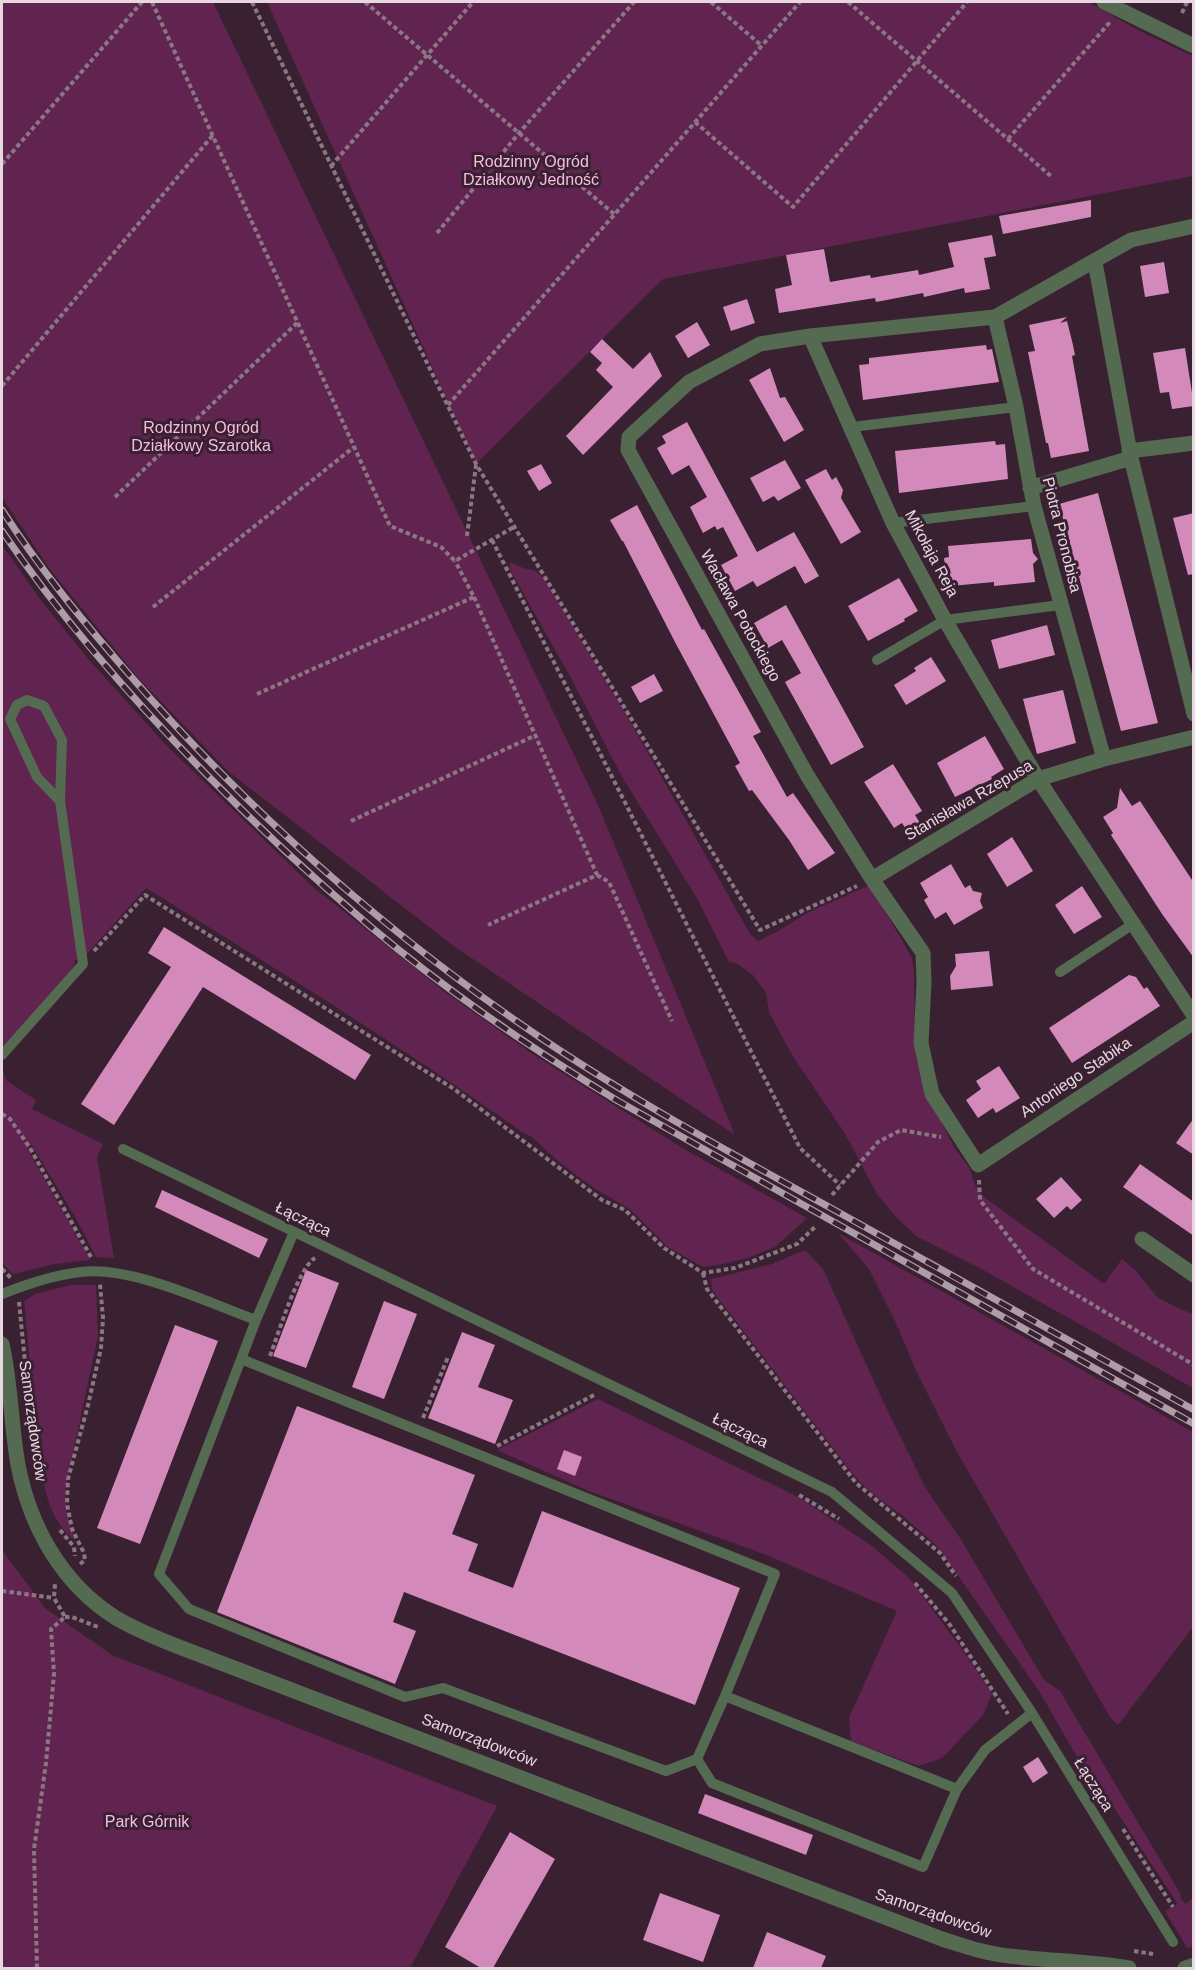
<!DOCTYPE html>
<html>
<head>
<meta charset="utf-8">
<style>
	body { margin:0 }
	#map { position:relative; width:1195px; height:1970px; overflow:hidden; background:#392131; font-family:Helvetica,sans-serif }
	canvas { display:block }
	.frame { position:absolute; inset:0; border:3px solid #e7d7e1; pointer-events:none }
</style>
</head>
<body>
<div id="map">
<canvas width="1195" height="1970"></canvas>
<div class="frame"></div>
</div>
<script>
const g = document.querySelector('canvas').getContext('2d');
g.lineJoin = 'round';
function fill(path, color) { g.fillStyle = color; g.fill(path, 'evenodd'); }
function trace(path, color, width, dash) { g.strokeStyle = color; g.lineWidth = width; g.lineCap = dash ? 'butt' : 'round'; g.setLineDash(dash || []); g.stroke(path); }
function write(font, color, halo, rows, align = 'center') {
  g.font = font + ' Helvetica,sans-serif'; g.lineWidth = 6; g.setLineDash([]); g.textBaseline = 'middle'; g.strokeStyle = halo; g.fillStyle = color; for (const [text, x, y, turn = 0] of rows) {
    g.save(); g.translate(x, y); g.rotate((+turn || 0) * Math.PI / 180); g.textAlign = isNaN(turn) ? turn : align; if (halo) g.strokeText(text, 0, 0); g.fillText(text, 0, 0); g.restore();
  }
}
fill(new Path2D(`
	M2,2H213L598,805L735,1135L455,947L229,772L139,679L49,568L2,497Z
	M267,2H1088L1142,32L1193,56V176L663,279L476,464Z
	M2,545L42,602L90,661L166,745L313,887L445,992L534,1055L684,1149L807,1218L775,1247L748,1258L718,1265L703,1267L668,1247L630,1209L604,1194L584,1181L557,1160L532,1137L522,1132C400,1045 273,967 146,888L87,954L75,960L74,966L68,975L2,1047Z
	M510,562L523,568L536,571L544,579L638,735L750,934L758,941L778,931L809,912L870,885L912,958L914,970L915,1053L920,1072L930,1099L954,1147L970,1169L975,1185L984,1197L1104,1284L1122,1259L1135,1270L1157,1297L1180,1309L1193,1314V1388L987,1272L916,1236L894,1215L877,1194L844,1132L794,1058L779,1031L769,1012L766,993L753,975L736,963L729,962L698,900L621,775L571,678L509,568Z
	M2,1069L7,1081L36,1100L32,1109L103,1144L97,1157L114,1258L96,1257L77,1220L31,1144L28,1150L90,1260L55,1264L13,1274L2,1263Z
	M838,1233L1193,1432V1627L1118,1725L1110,1717L957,1452L918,1375L895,1321L869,1269Z
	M805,1250L823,1269L881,1397L926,1489L960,1538L1044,1680L1060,1691L1180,1893L1181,1899L1186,1904L1193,1898V1947L1187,1948L1165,1911L1177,1905L1176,1901L1083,1761L1076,1755L1039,1691L938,1547L903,1516L874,1495L856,1478L712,1290L711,1279L772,1264Z
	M71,1285H96L98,1336L65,1491L67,1516L75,1540C40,1516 39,1450 35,1411C30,1375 28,1338 24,1301L35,1294Z
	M598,1399L798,1497L872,1546L909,1578L964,1652L992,1694L983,1715L942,1758L918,1766L851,1741L849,1718L897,1611L764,1554L589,1491L497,1450Z
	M2,1550L45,1608L112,1655L497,1806L410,1968H2Z`), '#612450');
fill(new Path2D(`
	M1091,200V217L1003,234L999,216Z
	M992,235L996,256L984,258L990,289L965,293L964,288L924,297L923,293L876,302L875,298L779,313L775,289L792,285L786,255L824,249L830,282L870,275L871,278L918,270L919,275L954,267L948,243Z
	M1164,262L1169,293L1145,297L1140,266Z
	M747,299L755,323L731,331L723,307Z
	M1067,317L1060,323L1067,321L1073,345L1075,355L1072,356L1089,451L1051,458L1048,443H1046L1028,352L1035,351L1029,325Z
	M697,322L710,345L688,358L675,336Z
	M602,339L633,369L650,352L662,376L583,455L566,436L613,387L596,370L602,363L590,352Z
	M986,345L987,350L992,349L999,382L863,400L859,365L869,364V358Z
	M1185,348L1194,406L1172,409L1169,392L1160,393L1153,353Z
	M770,368L780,398L785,397L804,430L784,442L749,380Z
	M687,422L757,552L794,532L819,576L805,584L795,566L757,587L753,581L735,591L721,565L738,556L723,527L717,530L715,526L703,533L690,507L707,497L689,465L672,475L657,448L666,443L662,436Z
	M995,441L996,445L1005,444L1008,479L899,493L895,451Z
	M785,460L801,488L778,501L774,496L763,502L750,478Z
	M541,464L552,483L539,491L527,471Z
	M826,469L832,480L836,477L843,490L841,498L861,532L841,544L805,480Z
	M1098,493L1158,723L1121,731L1059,504Z
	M637,505L702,630L704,629L761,732L753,736L787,797L793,793L835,853L808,870L789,840L752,790L749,791L735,766L740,763L676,644L623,541H622L610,520Z
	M1194,513V574L1188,575L1173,518Z
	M1031,539L1033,553L1038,559L1033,564L1035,582L994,586V582L951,586L950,574H946L944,558L949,557L948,546Z
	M899,578L918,611L904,619L905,621L868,641L848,606Z
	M786,605L864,747L831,765L785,682L801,673L782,640L768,648L754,623Z
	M1047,625L1055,655L999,669L991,640Z
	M931,657L946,681L906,705L894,685L916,671L914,668Z
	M654,674L663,691L640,703L631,687Z
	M1063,690L1076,743L1037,754L1023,699Z
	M985,736L1004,769L991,777L992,779L955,797L937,763Z
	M893,764L922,811L915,815L920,823L907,831L902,823L894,828L864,782Z
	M1120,788L1132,806L1140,801L1194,883V958L1162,914L1111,835L1113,833L1103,817L1117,808Z
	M1012,837L1033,871L1007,887L987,854Z
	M951,864L965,888L970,885L973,891L982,893L980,901L983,908L954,925L946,912L935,919L924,900L928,897L920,883Z
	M1082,886L1102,917L1074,934L1055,905Z
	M164,927L371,1055L355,1080L203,987L114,1125L81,1104L171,967L148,953Z
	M989,951L993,986L951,990L950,976L956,966L955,954Z
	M1129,975L1136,977L1144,989L1147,987L1160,1006L1072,1063L1049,1028Z
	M999,1066L1020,1098L996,1113L993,1108L978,1118L966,1100L981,1089L976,1081Z
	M1194,1118V1155L1176,1143Z
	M1140,1164L1194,1202V1236L1123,1187Z
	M1061,1177L1082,1200L1071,1210L1067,1206L1054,1218L1036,1199Z
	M162,1190L268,1239L259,1258L155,1207Z
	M306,1270L339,1283L306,1368L273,1356Z
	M384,1301L417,1314L384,1399L352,1387Z
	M175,1325L218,1341L140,1544L97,1528Z
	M462,1332L495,1345L478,1387L513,1400L495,1444L428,1418Z
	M297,1406L475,1475L452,1534L478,1544L468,1571L513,1588L542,1511L740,1588L695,1705L404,1592L393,1622L416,1631L395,1684L217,1612Z
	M564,1450L582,1457L575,1476L557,1469Z
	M1038,1757L1048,1773L1033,1783L1023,1767Z
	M705,1794L813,1835L806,1855L698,1813Z
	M510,1832L555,1859L493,1968H481L445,1947Z
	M660,1893L720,1915L703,1962L643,1940Z
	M767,1932L826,1956L821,1968H753Z`), '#d38abb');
trace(new Path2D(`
	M152,2L390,526L441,547L455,561L514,527
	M252,2L476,464L760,930L857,886
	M365,2L614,214
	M711,2L762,46
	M848,2L1052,177
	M1182,13L1187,2
	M695,122L793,207L967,2
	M1008,139L1110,22
	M2,164L142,2
	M331,166L473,2
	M437,233L519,133L634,2
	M2,386L213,135
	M448,405L800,2
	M115,497L298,322
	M467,536L476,465
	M492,540L800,1148L840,1185
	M474,597L597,875L488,925
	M153,607L354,447
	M257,694L474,597L455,561
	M351,821L536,735
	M597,875L609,882L672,1021
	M94,951L145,895L454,1089L602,1200L625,1210L664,1248L703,1273L735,1268L797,1244L815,1227
	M2,1114L10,1119L30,1148L91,1257
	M979,1180L980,1200L1033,1269L1194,1365
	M832,1195L878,1142L901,1130L941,1137
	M2,1269L11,1278
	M703,1273L707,1289L856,1483L940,1553L956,1576
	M19,1302L26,1372
	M270,1356C278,1335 298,1268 315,1258
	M423,1418L448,1357
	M497,1446L596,1394
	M799,1495L839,1519
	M60,1530L74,1547L75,1556
	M80,1564L85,1560L84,1553L72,1529L67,1504L68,1479L88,1405L101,1348L103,1318L100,1284
	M915,1583L950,1625L1008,1714
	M2,1591L54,1598
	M65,1617H72L98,1627
	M1123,1829L1173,1907
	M1134,1951L1153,1954
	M37,1968L34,1849L46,1763L54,1674L51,1629L65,1617L54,1598L55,1584`), '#8b7784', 4, [4.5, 3]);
trace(new Path2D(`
	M852,427L1016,407
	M893,523L1034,506
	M877,660L945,620L1060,605
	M1060,972L1133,924
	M2,1055L83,964L60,801L62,740L44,706L27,700L17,705L10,719L37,777L60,801
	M123,1149L832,1492L952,1593L1032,1713L1173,1942
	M2,1294C27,1284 53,1275 81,1272C133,1266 206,1302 256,1320L294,1232
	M256,1320L159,1574L189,1609L405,1697L443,1688L666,1771L697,1759L725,1696L957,1789L985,1750L1032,1713
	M241,1359L775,1574L725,1696
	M697,1759L712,1783L923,1867L957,1789`), '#546a51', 10);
trace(new Path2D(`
	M1104,2L1194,46
	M1194,226L1131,240L995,317L810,336L760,344L689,382L629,437L628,450L807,775L872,879L923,953L924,982L921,1043L932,1094L978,1165L1194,1022
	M1095,262L1131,458L1194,714
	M995,317L1016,407L1034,506L1104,759
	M810,336L893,523L945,620L1038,779L1194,1016
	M1129,451L1194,443
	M1030,488L1131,458
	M872,879L1038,779L1104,759L1194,737
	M1142,1239L1194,1275
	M2,1344C11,1384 11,1425 18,1465C30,1527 62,1584 116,1618C135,1629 154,1637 174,1645L942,1939C964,1946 986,1954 1009,1956C1049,1961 1089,1961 1129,1968`), '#546a51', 15);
trace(new Path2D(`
	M1185,1968L1194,1965`), '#546a51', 15);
const rail = new Path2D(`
	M2,510C39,568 82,620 127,672C249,812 387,934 541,1038C633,1100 731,1153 829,1207C950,1275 1072,1342 1194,1410
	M2,531C61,618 131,698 205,773C258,827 313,878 371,927C448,992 532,1049 618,1101L1194,1424`);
trace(rail, '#ae9ca8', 7);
trace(rail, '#392131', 4.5, [14]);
write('16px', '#f7bce3', '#392131', [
	["Rodzinny Ogród",531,163],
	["Działkowy Jedność",531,181],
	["Rodzinny Ogród",201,429],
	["Działkowy Szarotka",201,447],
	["Park Górnik",147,1823]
]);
write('16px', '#e7d7e1', '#392131', [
	["Piotra Pronobisa",1061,535,76],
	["Mikołaja Reja",931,554,62],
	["Wacława Potockiego",740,616,61],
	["Stanisława Rzepusa",969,801,-30],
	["Antoniego Stabika",1076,1078,-34],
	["Łącząca",303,1220,26],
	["Samorządowców",32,1421,82],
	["Łącząca",740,1431,26],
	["Samorządowców",479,1741,21],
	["Łącząca",1093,1785,58],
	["Samorządowców",933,1914,19]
]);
</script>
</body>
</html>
